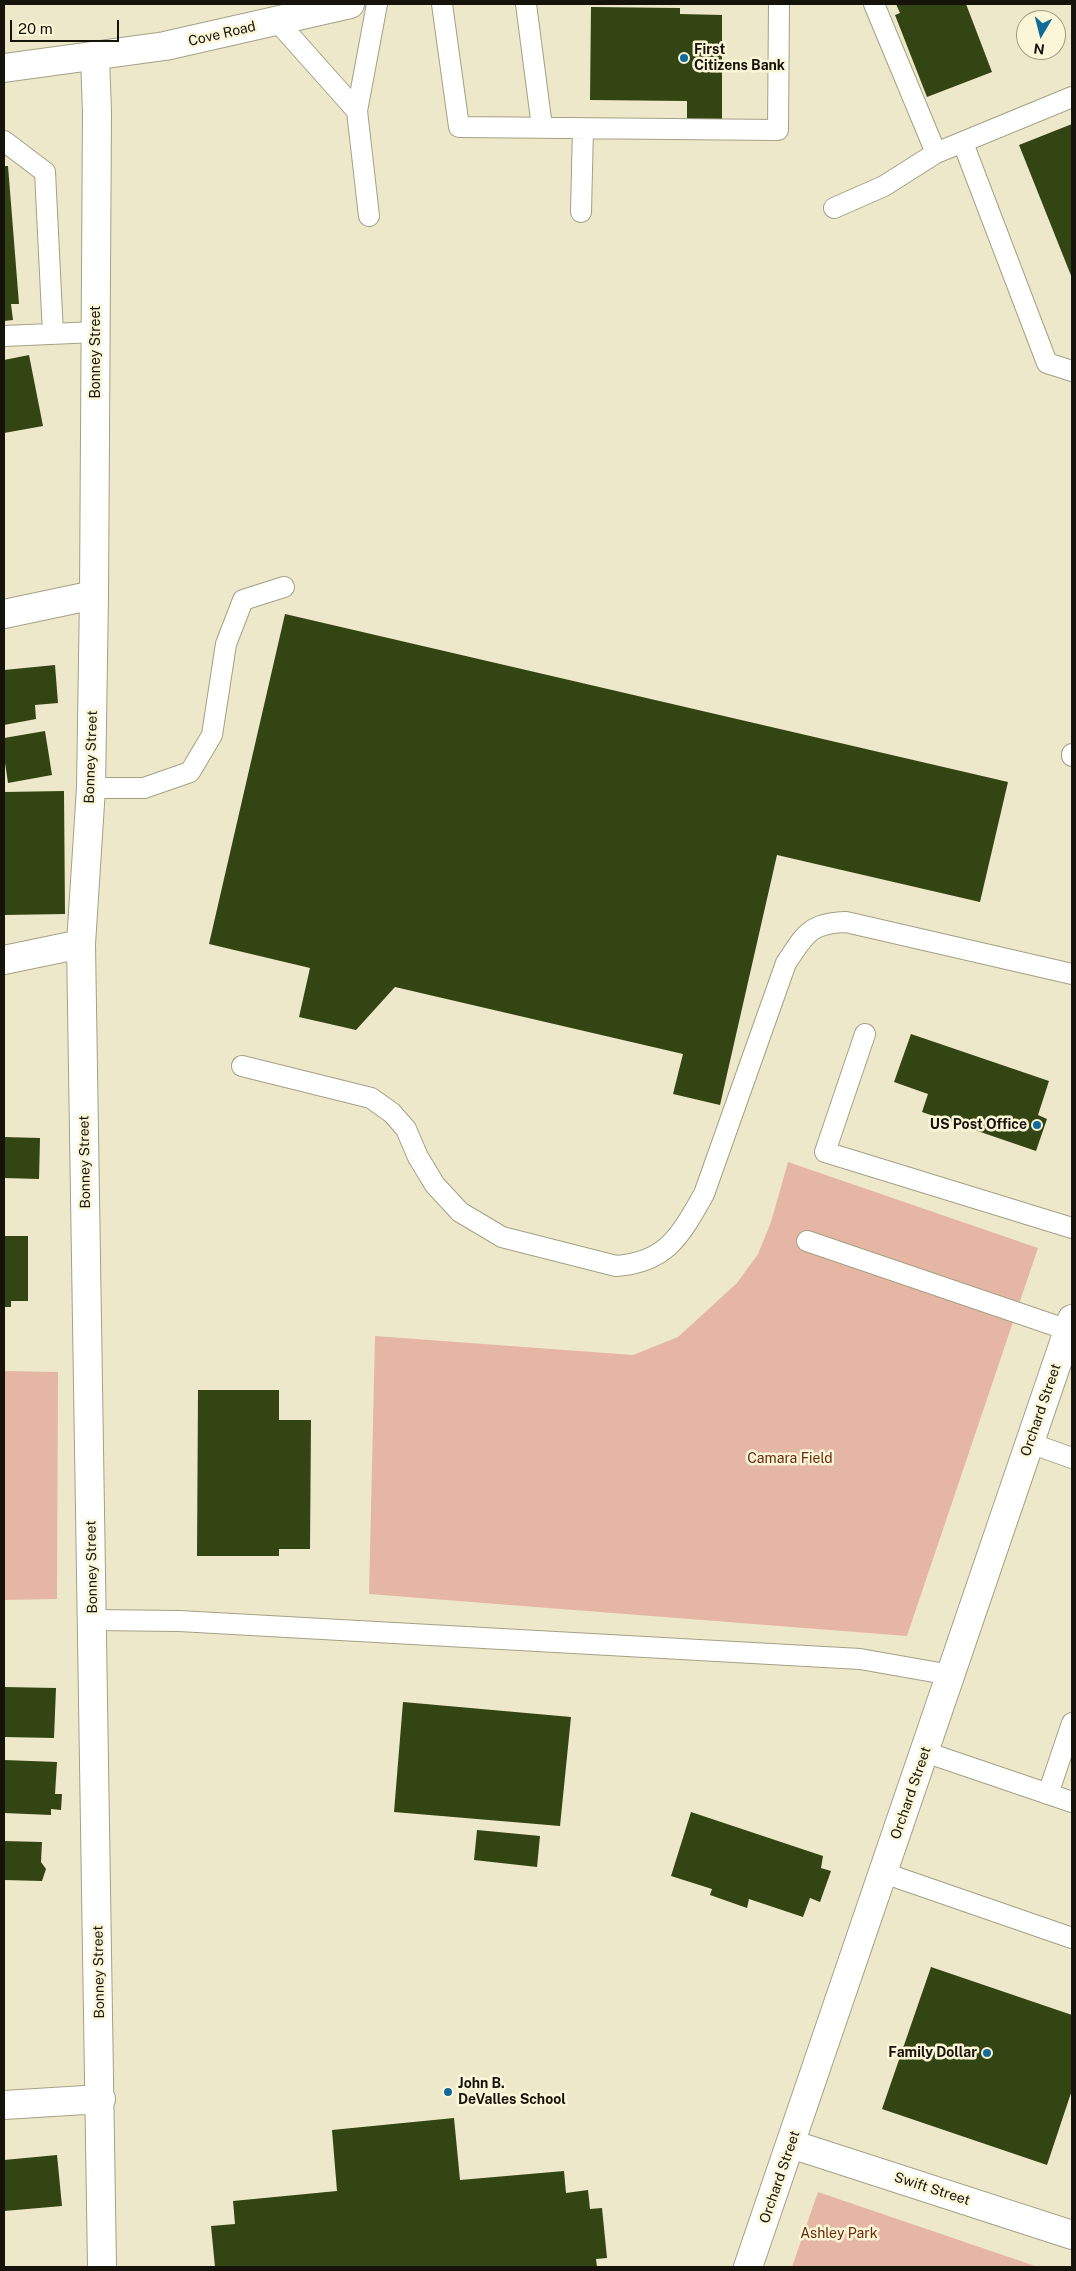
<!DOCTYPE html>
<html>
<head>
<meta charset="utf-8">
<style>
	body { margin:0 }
	#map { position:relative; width:1076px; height:2271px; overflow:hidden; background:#eee8cb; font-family:"Public Sans",sans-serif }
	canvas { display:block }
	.frame { position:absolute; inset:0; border:5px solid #16140a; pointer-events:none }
	.north { position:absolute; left:1016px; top:10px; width:50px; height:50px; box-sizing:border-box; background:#fbf6d8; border:1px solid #9f9c86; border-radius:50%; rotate:188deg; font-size:14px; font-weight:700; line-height:20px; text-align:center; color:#16140a }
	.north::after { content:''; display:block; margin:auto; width:18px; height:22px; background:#106a9a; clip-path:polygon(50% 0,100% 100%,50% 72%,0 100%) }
	.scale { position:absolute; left:10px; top:20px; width:109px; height:22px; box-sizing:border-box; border:2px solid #16140a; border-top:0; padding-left:6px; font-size:15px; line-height:18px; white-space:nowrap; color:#16140a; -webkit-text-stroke:4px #fbf6d8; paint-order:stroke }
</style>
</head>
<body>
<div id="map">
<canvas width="1076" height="2271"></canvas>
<div class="frame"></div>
<div class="north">N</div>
<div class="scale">20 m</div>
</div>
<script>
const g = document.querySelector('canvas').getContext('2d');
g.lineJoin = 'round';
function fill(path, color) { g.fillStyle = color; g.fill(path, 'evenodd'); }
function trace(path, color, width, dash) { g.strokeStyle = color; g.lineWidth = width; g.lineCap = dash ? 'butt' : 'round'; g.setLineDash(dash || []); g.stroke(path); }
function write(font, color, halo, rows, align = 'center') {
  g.font = font + ' "Public Sans",sans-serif'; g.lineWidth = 5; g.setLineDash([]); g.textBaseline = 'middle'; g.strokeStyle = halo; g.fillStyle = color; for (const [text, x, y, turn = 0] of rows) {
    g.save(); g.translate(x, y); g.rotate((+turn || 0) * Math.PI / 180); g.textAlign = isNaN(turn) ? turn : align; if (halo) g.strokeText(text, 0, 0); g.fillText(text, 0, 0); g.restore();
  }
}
fill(new Path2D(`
	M788,1162L1038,1248L907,1636L369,1594L375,1336L633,1355L678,1337L737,1283L758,1254L771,1222Z
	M4,1371L58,1372L57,1599L4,1600Z
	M818,2192L1038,2267H792Z`), '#e6b6a4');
fill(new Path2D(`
	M896,4H966L992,72L927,97L895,15L900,13Z
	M591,7L680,8V14L722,15V128H687V101L590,100Z
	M1072,124V278L1019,145Z
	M4,166H8L19,304H11L13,320L4,321Z
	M29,355L43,426L4,433V360Z
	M285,614L1008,782L980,902L777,855L720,1105L673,1094L683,1054L395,987L356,1030L299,1017L310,968L209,944Z
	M55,665L58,703L35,705L36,719L4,725V670Z
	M45,731L52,775L8,783L4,756V738Z
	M64,791L65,914L4,915V792Z
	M911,1034L1049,1081L1038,1115L1047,1119L1036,1151L922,1112L928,1094L894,1082Z
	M4,1137L40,1138L39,1179L4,1178Z
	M4,1236H28V1301H11V1307H4Z
	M198,1390H279V1420H311L310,1549H279V1556H197Z
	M4,1687L56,1688L54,1738L4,1737Z
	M403,1702L571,1717L560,1826L394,1812Z
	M4,1760L57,1762L55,1794H62L61,1810L51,1809V1815L4,1813Z
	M691,1812L823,1856L821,1868L831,1871L820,1902L810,1898L803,1917L749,1899L747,1908L710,1895L712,1889L671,1876Z
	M477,1830L540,1836L537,1867L474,1860Z
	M4,1841L42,1842L41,1862L46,1869L42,1881L4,1880Z
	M931,1967L1072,2015V2090L1047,2165L882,2109Z
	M454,2118L460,2180L564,2171L566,2193L588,2190L590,2209L602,2208L607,2258L596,2259L597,2267H215L211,2226L235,2224L233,2201L337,2191L332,2130Z
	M57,2155L62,2206L4,2211V2160Z`), '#334512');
const lane = new Path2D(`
	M442,4L459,127L778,130L779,4
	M526,4L542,127
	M874,4L936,153
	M277,21L357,111
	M4,141L45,172L53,334
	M963,143L1047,363L1072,371
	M834,208L884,186L936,153L1072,97
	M581,212L583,128
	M369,216L357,111L377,4
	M4,336L96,332
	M1072,754V756
	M91,788H144L190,772L212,735L226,644L243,600L284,587
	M865,1034L825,1152L1072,1228
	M242,1066L371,1098L392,1113L406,1129L418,1157L435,1185L460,1212L502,1237L616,1266C667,1262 680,1236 704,1194L786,963C805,935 809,923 846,922L1072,974
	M807,1241L1068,1330
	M1030,1443L1072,1458
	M93,1620L179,1621L860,1659L951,1675
	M925,1752L1072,1802
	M1048,1794L1072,1723
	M884,1873L1072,1938`);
const street = new Path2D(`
	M95,57L97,112L94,595L91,788L81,944L102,2267
	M4,614L94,595
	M4,960L81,944
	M4,2105L101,2099
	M791,2144L1072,2235`);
const secondary = new Path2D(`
	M4,68L165,46L350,4
	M748,2267L1072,1319`);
trace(lane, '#a5a084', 22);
trace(street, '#a5a084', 30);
trace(secondary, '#a5a084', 30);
trace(lane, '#fff', 20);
trace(street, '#fff', 28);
trace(secondary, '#fff', 28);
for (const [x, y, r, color] of [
	[684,58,5,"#106a9a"],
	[1037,1125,5,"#106a9a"],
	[987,2053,5,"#106a9a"],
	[448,2092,5,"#106a9a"]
]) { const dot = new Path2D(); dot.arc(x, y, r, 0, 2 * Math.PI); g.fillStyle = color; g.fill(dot); trace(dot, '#fbf6d8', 2); }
write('14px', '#16140a', '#fbf6d8', [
	["Cove Road",222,34,-13],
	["Bonney Street",96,352,-90],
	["Bonney Street",91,757,-88],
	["Bonney Street",85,1162,-91],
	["Orchard Street",1041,1410,-71],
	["Bonney Street",92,1567,-91],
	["Orchard Street",911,1793,-71],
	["Bonney Street",99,1972,-91],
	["Orchard Street",780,2177,-71],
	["Swift Street",932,2189,18]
]);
write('bold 14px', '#16140a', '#fbf6d8', [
	["First",694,50],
	["Citizens Bank",694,66],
	["US Post Office",1027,1125,"right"],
	["Family Dollar",977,2053,"right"],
	["John B.",458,2084],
	["DeValles School",458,2100]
], 'left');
write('14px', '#6a290b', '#fbf6d8', [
	["Camara Field",790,1459],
	["Ashley Park",839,2234]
]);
</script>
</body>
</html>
